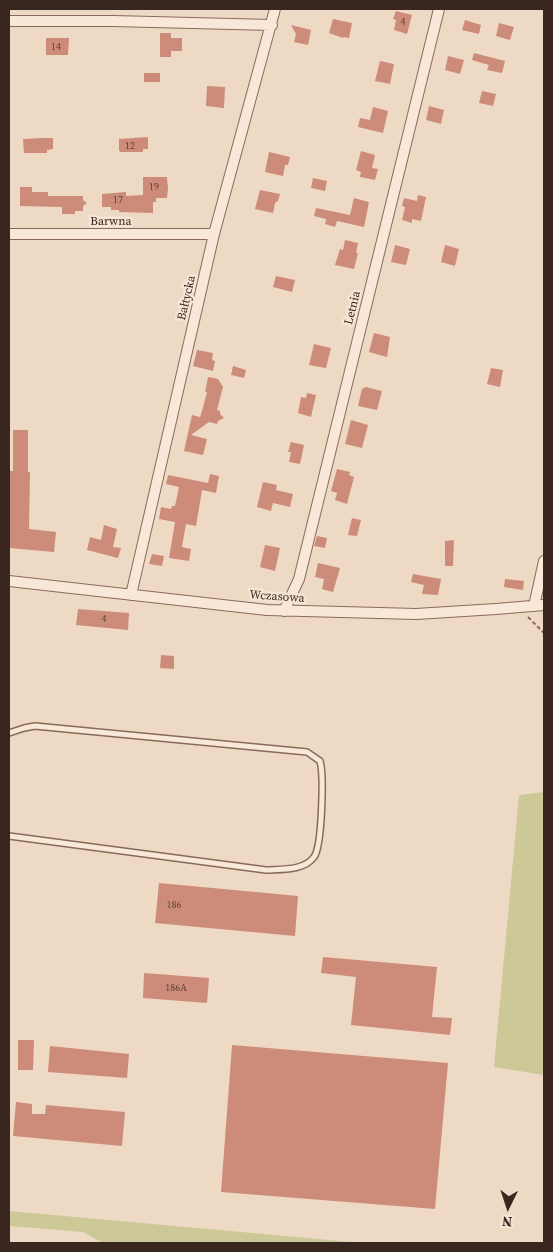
<!DOCTYPE html>
<html>
<head>
<meta charset="utf-8">
<style>
	body { margin:0 }
	#map { position:relative; width:553px; height:1252px; overflow:hidden; background:#eed9c4; font-family:"Source Serif 4",serif }
	canvas { display:block }
	.frame { position:absolute; inset:0; border:10px solid #39261e; pointer-events:none }
	.north { position:absolute; left:483px; top:1182px; width:50px; height:50px; -webkit-text-stroke:4px #f6e5d4; paint-order:stroke; rotate:184deg; font-size:14px; font-weight:700; line-height:20px; text-align:center; color:#39261e }
	.north::after { content:''; display:block; margin:auto; width:18px; height:22px; background:#39261e; clip-path:polygon(50% 0,100% 100%,50% 72%,0 100%) }
</style>
</head>
<body>
<div id="map">
<canvas width="553" height="1252"></canvas>
<div class="frame"></div>
<div class="north">N</div>
</div>
<script>
const g = document.querySelector('canvas').getContext('2d');
g.lineJoin = 'round';
function fill(path, color) { g.fillStyle = color; g.fill(path, 'evenodd'); }
function trace(path, color, width, dash) { g.strokeStyle = color; g.lineWidth = width; g.lineCap = dash ? 'butt' : 'round'; g.setLineDash(dash || []); g.stroke(path); }
function write(font, color, halo, rows, align = 'center') {
  g.font = font + ' "Source Serif 4",serif'; g.lineWidth = 5; g.setLineDash([]); g.textBaseline = 'middle'; g.strokeStyle = halo; g.fillStyle = color; for (const [text, x, y, turn = 0] of rows) {
    g.save(); g.translate(x, y); g.rotate((+turn || 0) * Math.PI / 180); g.textAlign = isNaN(turn) ? turn : align; if (halo) g.strokeText(text, 0, 0); g.fillText(text, 0, 0); g.restore();
  }
}
fill(new Path2D(`
	M544,792V1075L494,1067L519,795Z
	M9,1211L352,1242L103,1243L83,1232L9,1226Z`), '#cdc898');
fill(new Path2D(`
	M396,11L412,15L407,34L394,30L396,20L393,19Z
	M333,19L352,23L349,38L344,37L343,38L329,33Z
	M465,20L481,25L479,34L462,30Z
	M499,23L514,27L510,40L496,36Z
	M291,25L311,30L308,45L294,42L296,34Z
	M160,33H171V38H182V51H171V57H160Z
	M46,38H69L68,55H46Z
	M474,53L505,61L502,73L487,70L489,65L472,60Z
	M448,56L464,60L460,74L445,70Z
	M380,61L394,64L390,84L375,81Z
	M144,73H160V82H144Z
	M207,86L225,87L224,108L206,106Z
	M482,91L496,94L493,106L479,103Z
	M429,106L444,110L441,124L426,120Z
	M373,107L388,111L383,133L358,127L360,118L370,120Z
	M148,137V149H143V152H120L119,150V139Z
	M43,138H53V149L47,150V153H24L23,139Z
	M361,151L375,155L372,168L378,169L375,180L360,177L361,172L356,170Z
	M269,152L290,157L288,165H285L283,176L265,172Z
	M143,177H167L168,189L167,198H156V202H153V213L119,212V210H111V207H102V194L126,192V196L143,195Z
	M313,178L327,181L325,191L311,188Z
	M20,187H32V192H48V196H83V200L87,203L83,206V211H75V214H62V207L20,206Z
	M260,190L280,194L278,201L275,203L273,213L255,209Z
	M418,195L426,197L421,221L412,219V223L402,220L405,207L402,206L404,198L417,201Z
	M354,198L369,202L364,227L337,221L335,227L325,224L326,219L314,216L316,208L350,215Z
	M345,240L358,243L356,253H358L354,269L335,265L340,249L343,250Z
	M395,245L410,249L406,265L391,262Z
	M445,245L459,249L455,266L441,262Z
	M276,276L295,280L292,292L273,287Z
	M374,333L390,337L387,357L369,352Z
	M314,344L331,348L326,368L309,365Z
	M197,350L213,353L212,360L215,361L213,371L193,366Z
	M233,366L246,370L244,378L231,375Z
	M491,368L503,370L500,387L487,384Z
	M208,377L218,379L223,387L217,410L220,411V414L224,418L218,421L217,424L209,422L191,435L207,439L203,455L184,451L192,415L200,417L202,411L207,392H205Z
	M366,387L382,391L377,410L358,406L362,389Z
	M307,393L316,395L311,417L298,413L301,397L306,398Z
	M351,420L368,425L362,448L345,444Z
	M13,430H28V472H30L29,529L56,532L54,552L9,548V471H13Z
	M291,442L304,445L300,464L289,462L291,452H288Z
	M337,469L350,472L349,475L354,477L347,504L335,500L337,493L331,491Z
	M210,474L219,476L216,493L202,490L196,526L186,524L182,547L191,549L189,561L169,558L175,522L159,519L161,507L171,509L172,506H175L179,487L166,484L168,475L208,483Z
	M263,482L277,485L276,490L293,494L290,507L273,503L271,511L257,507Z
	M352,518L361,520L357,536L348,535Z
	M104,525L117,529L113,547L121,548L118,558L87,550L90,537L101,540Z
	M317,536L327,538L325,548L314,546Z
	M454,540L453,566H445V541Z
	M265,545L280,548L275,571L260,567Z
	M152,554L164,556L162,566L149,564Z
	M318,563L340,568L333,592L322,589L324,579L315,577Z
	M413,574L441,579L438,595L422,594L424,585L411,582Z
	M505,579L524,581L523,590L504,587Z
	M78,609L129,613L128,630L76,625Z
	M161,655L174,656V669L160,668Z
	M159,883L298,896L295,936L155,923Z
	M323,957L437,967L432,1017L452,1018L450,1035L351,1025L356,977L321,973Z
	M144,973L209,978L207,1003L143,998Z
	M18,1040H34L33,1070H18Z
	M232,1045L448,1063L435,1209L221,1192Z
	M50,1046L129,1054L127,1078L48,1072Z
	M16,1102L32,1104V1114H45L46,1105L125,1112L122,1146L13,1136Z`), '#cd8c7a');
const service = new Path2D(`
	M9,733L24,728L35,726L307,752L320,761C324,775 322,847 314,857C304,871 281,869 266,870L9,836`);
const minor = new Path2D(`
	M9,21H113L272,25
	M9,234H214
	M9,581L267,610L416,614L496,609L544,605
	M131,595L214,234L275,9
	M534,606L544,561
	M284,611L299,579L439,9`);
trace(service, '#896a5a', 8);
trace(minor, '#896a5a', 12);
trace(new Path2D(`
	M528,617L544,633`), '#896a5a', 2, [4, 2.5]);
trace(service, '#f9e8d7', 5);
trace(minor, '#f9e8d7', 10);
write('10px', '#5e4035', null, [
	["4",403,22],
	["14",56,47],
	["12",130,146],
	["19",154,187],
	["17",118,200],
	["4",104,619],
	["186",174,905],
	["186A",176,988]
]);
write('12px', '#39261e', '#f6e5d4', [
	["Barwna",111,222],
	["Bałtycka",187,298,-77],
	["Letnia",353,308,-76],
	["Wczasowa",277,597,4]
]);
</script>
</body>
</html>
